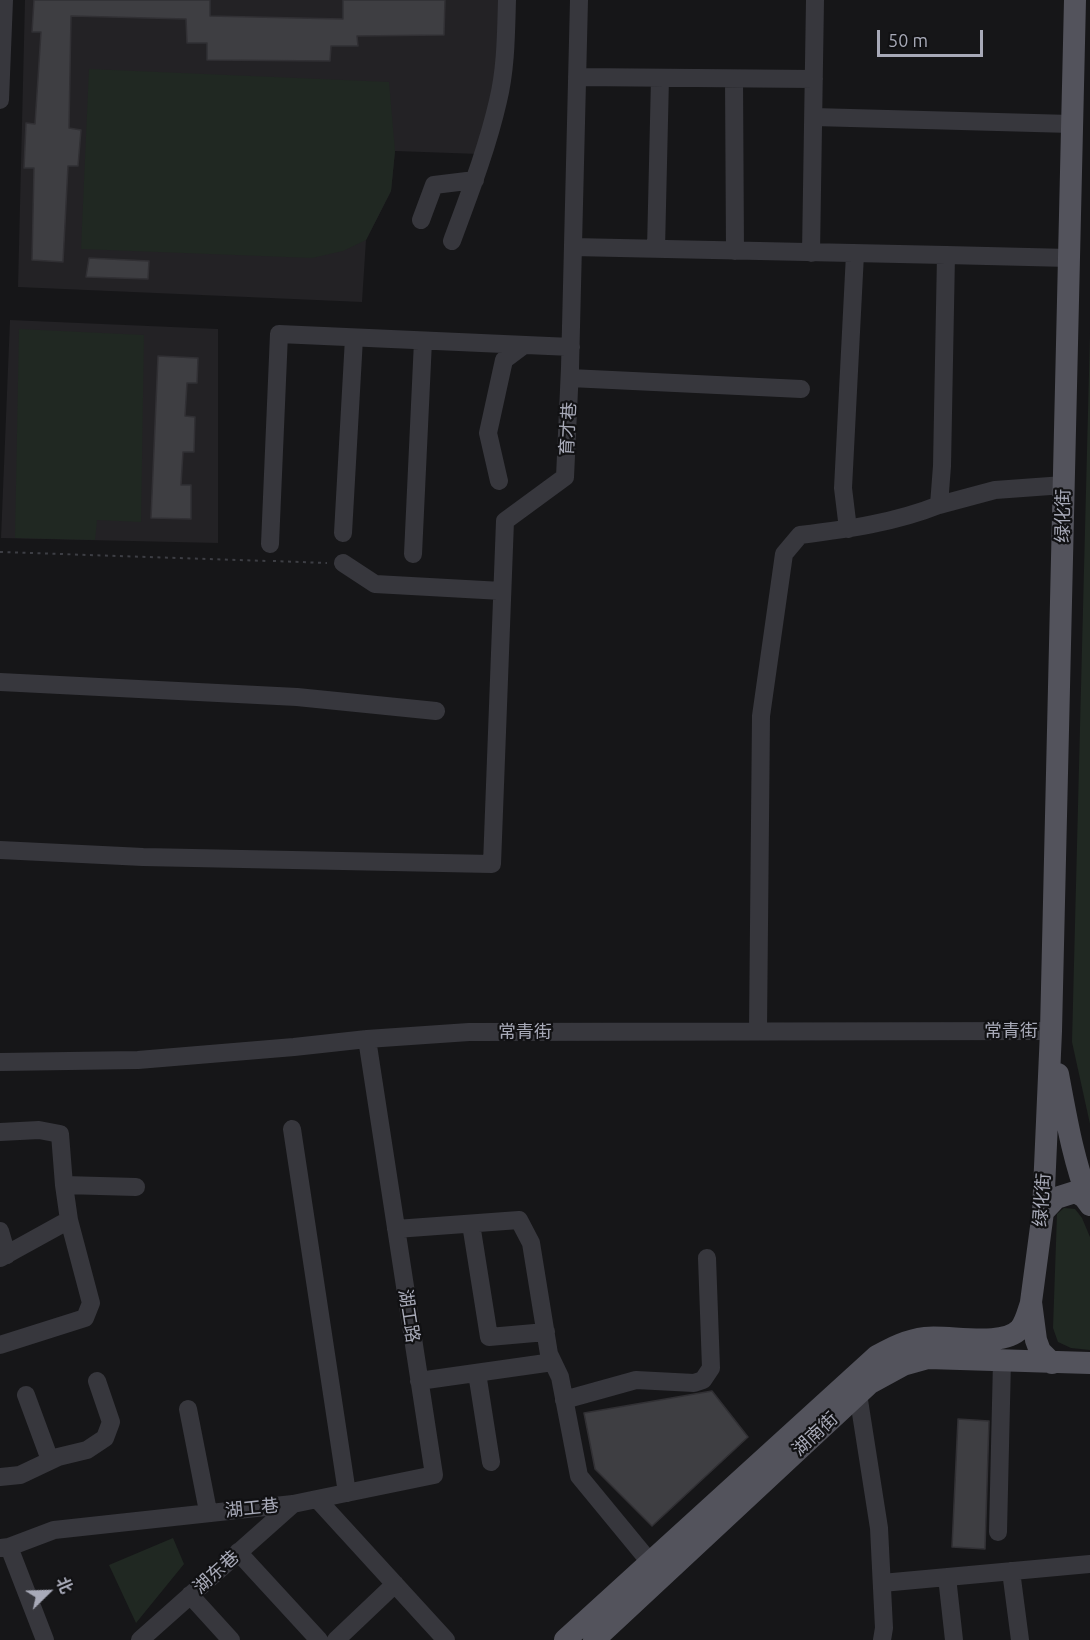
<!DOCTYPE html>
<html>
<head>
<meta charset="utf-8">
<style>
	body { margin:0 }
	#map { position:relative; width:1090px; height:1640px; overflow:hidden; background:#161618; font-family:Ubuntu,"Noto Sans SC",sans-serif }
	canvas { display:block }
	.north { position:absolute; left:18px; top:1562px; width:60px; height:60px; -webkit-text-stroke:4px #111113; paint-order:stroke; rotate:67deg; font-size:16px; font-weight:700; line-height:24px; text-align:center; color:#a8aab8 }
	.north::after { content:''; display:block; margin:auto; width:21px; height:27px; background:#a8aab8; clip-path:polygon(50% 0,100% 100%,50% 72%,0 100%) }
	.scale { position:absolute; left:877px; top:30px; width:106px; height:27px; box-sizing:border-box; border:3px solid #a8aab8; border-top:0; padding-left:8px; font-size:18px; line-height:21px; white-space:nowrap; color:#a8aab8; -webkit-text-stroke:4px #111113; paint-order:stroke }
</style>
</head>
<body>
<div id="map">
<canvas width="1090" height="1640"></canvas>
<div class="north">北</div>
<div class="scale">50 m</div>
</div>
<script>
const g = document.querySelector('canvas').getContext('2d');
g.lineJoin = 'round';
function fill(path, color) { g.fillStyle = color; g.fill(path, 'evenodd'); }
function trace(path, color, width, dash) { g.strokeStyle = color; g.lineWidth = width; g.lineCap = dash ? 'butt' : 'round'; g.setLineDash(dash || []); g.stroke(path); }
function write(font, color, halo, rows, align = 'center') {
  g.font = font + ' Ubuntu,"Noto Sans SC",sans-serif'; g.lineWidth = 4.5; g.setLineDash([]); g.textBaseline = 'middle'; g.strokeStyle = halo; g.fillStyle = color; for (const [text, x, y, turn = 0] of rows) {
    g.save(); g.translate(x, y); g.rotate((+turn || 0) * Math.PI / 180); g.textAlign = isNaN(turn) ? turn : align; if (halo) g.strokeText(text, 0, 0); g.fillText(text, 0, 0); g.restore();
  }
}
fill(new Path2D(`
	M25,0H501L498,73L479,154L395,151L391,191L366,240L362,302L18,287Z
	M10,320L218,329V543L1,538Z`), '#232225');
fill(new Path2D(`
	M89,69L389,82L395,151L391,191L366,240L343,251L312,258L81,249Z
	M19,329L144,335L141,522L97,520L95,540L15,538Z
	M1090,333V1124L1072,1042Z
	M1064,1208L1075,1209L1082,1218L1090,1237V1350L1071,1348L1058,1342L1053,1328L1057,1214Z
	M173,1538L184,1564L136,1623L109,1565Z`), '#202822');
const building = new Path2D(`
	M34,0H210V16L343,19V0H445L444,35L357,36L358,46H331L330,61L207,60V43H187L186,19L71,16L69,128L81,130L78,166H68L63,262L32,260L34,168H24L26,123L35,124L41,32H32Z
	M89,258L149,261L148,279L86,277Z
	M158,356L198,358L197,383H187L185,416L195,417L194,452H183L181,485H191V519L151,518Z
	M712,1391L748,1437L652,1526L595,1469L584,1413Z
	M958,1419L989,1421L985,1549L952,1547Z`);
fill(building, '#3e3e42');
trace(building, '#313034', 1.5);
trace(new Path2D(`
	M0,552L267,561
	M273,561L327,563`), '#3d3e44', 2, [3, 4.5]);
trace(new Path2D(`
	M577,77L814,79
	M734,79L735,251
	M0,100L4,0
	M814,117L1071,124
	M421,220L434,185L475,180
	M452,241C469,195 487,149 498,101C506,68 506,34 507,0
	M573,247L946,255
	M656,249L660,78
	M811,253L815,0
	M570,378L801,389
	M499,481L488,433L504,360L524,345
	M939,505L995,490L1064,485
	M848,529L843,488L855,254
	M343,533L354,338
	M270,544L279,334L571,347
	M413,554L423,341
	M343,563L375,584L502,591
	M0,682L297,697L436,711
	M0,850L143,857L492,864L505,521L565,477L570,368L579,0
	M758,1030L761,716L784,554L800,535C848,529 894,523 939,505L942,466L946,255L1069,258
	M0,1062L138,1060L294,1047L367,1039L469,1032L1051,1031
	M292,1129L347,1493
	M0,1132L39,1130L60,1134L64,1185L69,1220L91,1303L85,1318L0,1345
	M64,1185L136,1187
	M471,1224L489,1337L546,1332
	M396,1229L519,1220L531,1243L549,1354L560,1377L579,1476L649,1561
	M0,1231L7,1255
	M0,1258L69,1220
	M477,1373L491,1462
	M419,1381L553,1362
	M858,1394L879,1528L884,1628L882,1640
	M26,1395L50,1460
	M564,1400L636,1380L694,1383L703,1380L711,1368L707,1258
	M188,1409L207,1506
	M0,1477L20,1475L58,1457L87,1450L105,1438L111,1422L97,1381
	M317,1499L434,1475L367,1039
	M998,1532L1002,1361
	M9,1547L45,1640
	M0,1548L9,1547L54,1530L293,1504L317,1499L446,1640
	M238,1552L319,1640
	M1011,1571L1020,1640
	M947,1577L954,1640
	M882,1583L1090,1564
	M190,1595L231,1640
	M140,1640L293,1504
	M336,1640L395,1584`), '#37373d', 18);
trace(new Path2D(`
	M1058,1074C1067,1122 1073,1159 1090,1204
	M1043,1212L1056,1198L1075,1192L1084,1197L1090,1205
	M1052,1363L1040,1351L1036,1340L1031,1302L1043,1212L1051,1031L1075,0
	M565,1640L877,1356C892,1348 907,1340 925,1338C949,1335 1002,1348 1020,1329C1026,1322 1028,1311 1031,1303
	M594,1640L870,1383L903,1365L928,1358L1090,1363`), '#53535c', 22);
write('18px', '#a8aab8', '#111113', [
	["育才巷",568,429,-87],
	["绿化街",1063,516,-89],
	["常青街",1011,1031],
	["常青街",525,1032],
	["绿化街",1042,1200,-86],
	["湖工路",409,1316,81],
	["湖南街",815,1434,-43],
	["湖工巷",252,1508,-6],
	["湖东巷",216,1572,-42]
]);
</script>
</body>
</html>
